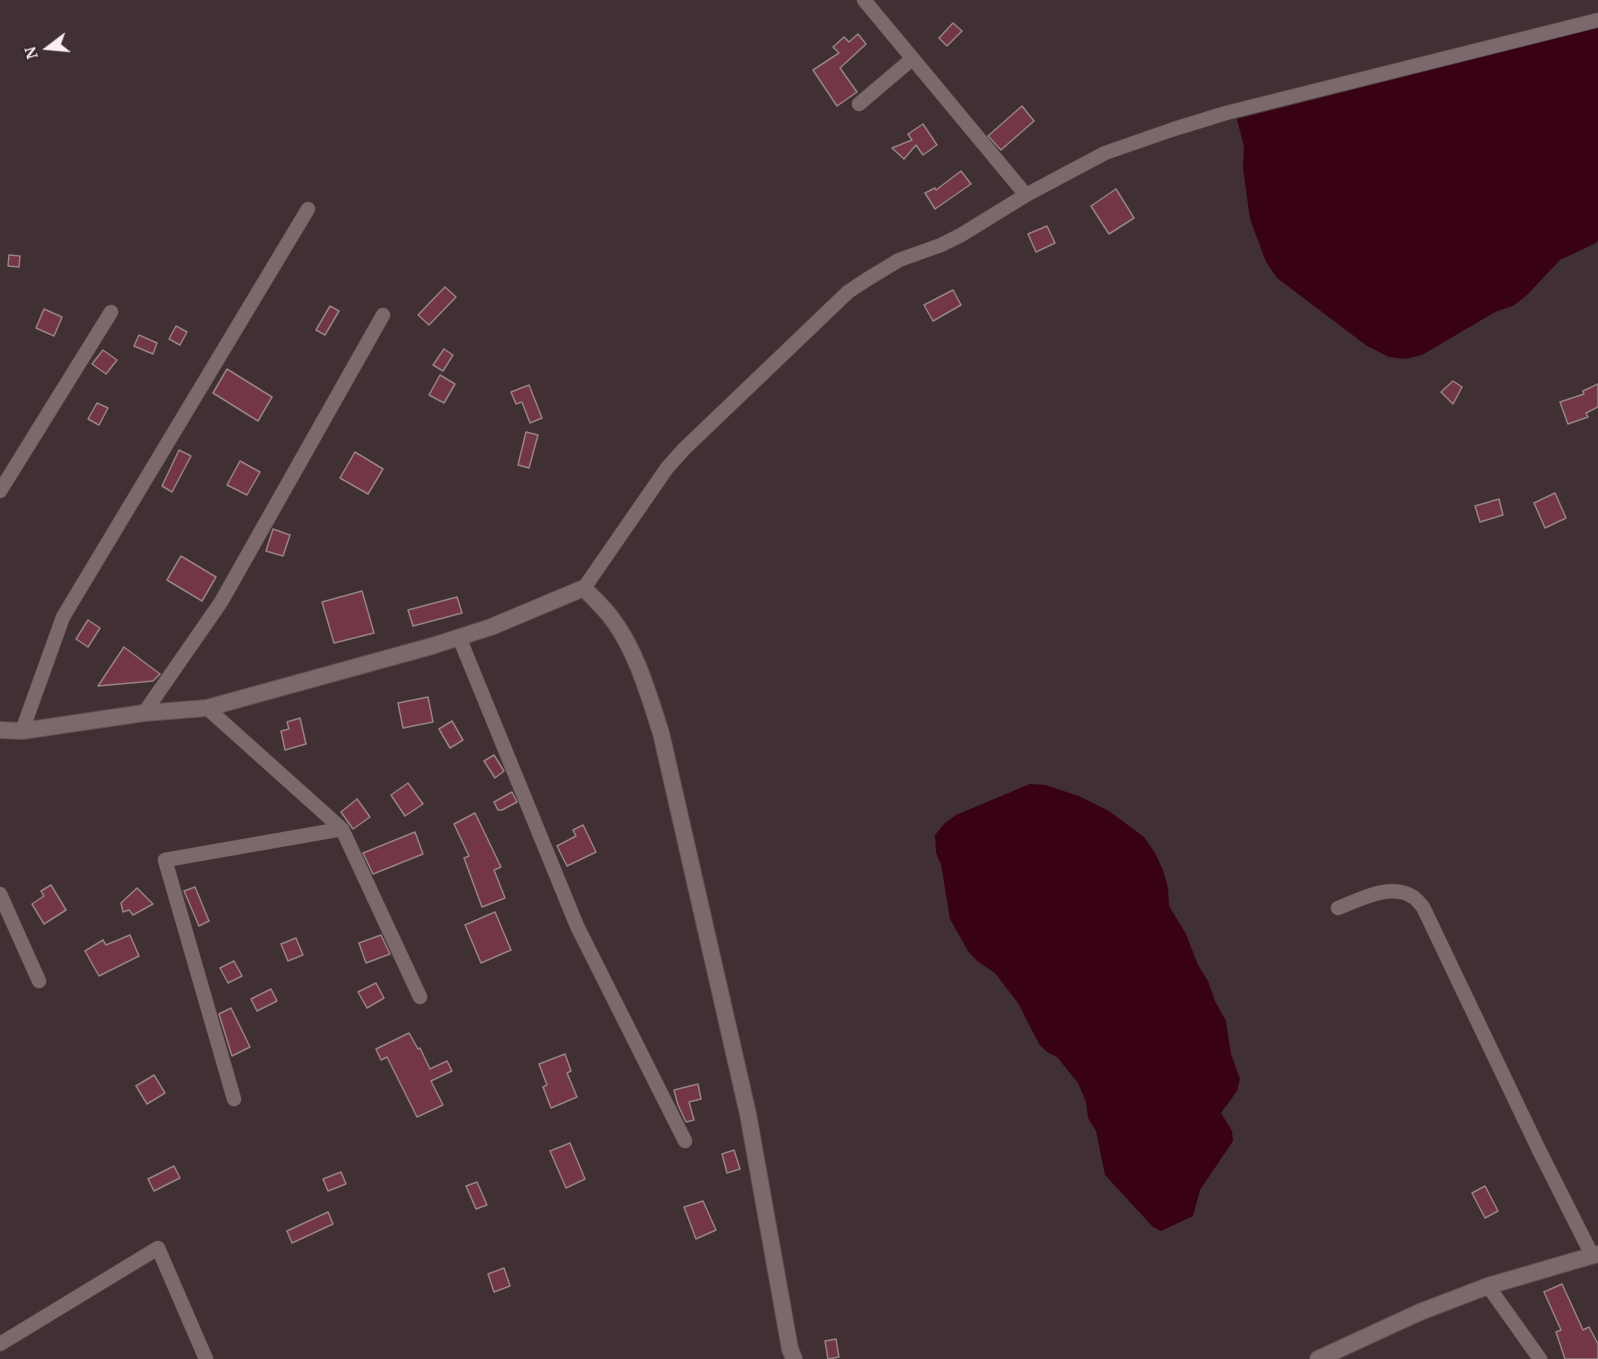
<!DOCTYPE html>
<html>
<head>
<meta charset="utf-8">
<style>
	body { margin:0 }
	#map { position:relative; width:1598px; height:1359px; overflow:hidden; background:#403033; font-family:"PT Serif",serif }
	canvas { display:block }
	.north { position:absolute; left:18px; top:18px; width:60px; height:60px; -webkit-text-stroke:4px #362629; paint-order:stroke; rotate:254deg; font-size:16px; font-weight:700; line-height:24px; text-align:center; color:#fbeff1 }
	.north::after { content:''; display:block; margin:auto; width:21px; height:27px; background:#fbeff1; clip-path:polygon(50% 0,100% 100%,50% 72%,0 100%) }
</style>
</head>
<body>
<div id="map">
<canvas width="1598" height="1359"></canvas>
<div class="north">N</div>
</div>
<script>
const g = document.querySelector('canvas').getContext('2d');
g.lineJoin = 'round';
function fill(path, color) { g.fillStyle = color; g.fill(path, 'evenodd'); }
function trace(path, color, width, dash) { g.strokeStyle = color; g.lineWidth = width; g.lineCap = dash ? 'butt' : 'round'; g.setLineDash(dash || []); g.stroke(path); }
fill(new Path2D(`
	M1598,28V240L1596,243L1560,260L1527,295L1513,306L1495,312L1422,355L1406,359L1389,357L1367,346L1277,278L1266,262L1250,219L1243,168L1244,147L1237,119Z
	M1030,784L1046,785L1081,797L1109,811L1144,837L1155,853L1163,870L1168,888L1169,906L1186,934L1198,965L1208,981L1215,1001L1226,1021L1231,1054L1240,1079L1237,1091L1221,1113L1232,1131L1233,1141L1200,1190L1193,1216L1161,1231L1153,1227L1105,1175L1096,1131L1088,1118L1086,1102L1078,1083L1057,1057L1047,1052L1039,1044L1018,1003L995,973L977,961L968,951L950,919L941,864L936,853L935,835L945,823L956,815Z`), '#380115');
const building = new Path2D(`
	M953,23L962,31L947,46L939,38Z
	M858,34L866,44L840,68L857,92L837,106L813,70L839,53L833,47L844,37L849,42Z
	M1022,106L1034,121L1001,150L988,136Z
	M923,124L937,145L923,155L916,145L904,159L892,148L912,140L908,134Z
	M961,171L971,184L935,209L925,193L935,188L936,190Z
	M1116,189L1134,218L1109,234L1091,206Z
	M1047,226L1055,243L1036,252L1028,234Z
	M9,255L20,256L19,267L8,266Z
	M445,287L456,297L429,325L418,315Z
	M953,290L961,305L933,321L924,305Z
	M330,306L339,311L325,335L316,330Z
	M44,309L62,317L54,336L36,328Z
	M176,326L187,332L180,345L169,339Z
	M139,335L157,343L153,354L134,346Z
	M444,349L453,355L443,371L433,365Z
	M103,350L117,360L106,374L92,364Z
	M227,369L272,397L258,421L213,393Z
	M440,375L455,384L444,403L429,395Z
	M1453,381L1462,387L1453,404L1441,392Z
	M1598,384V407L1586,413L1588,417L1568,424L1560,402L1584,394L1583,391Z
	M529,385L542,418L530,423L522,402L516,404L511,392Z
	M97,403L108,408L99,425L88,419Z
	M526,432L538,435L529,468L518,465Z
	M179,450L191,456L172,492L162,486Z
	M355,452L383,469L368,494L340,478Z
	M240,461L260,472L247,495L227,485Z
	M1555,493L1566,518L1545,528L1534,503Z
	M1499,499L1503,515L1480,522L1475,506Z
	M273,529L290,535L283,556L266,551Z
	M181,556L216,577L202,601L167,580Z
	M362,591L374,633L334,643L322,602Z
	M457,597L462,613L413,626L408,610Z
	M88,620L100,628L88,647L76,639Z
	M124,647L160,674L153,681L98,686Z
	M428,697L433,722L403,728L398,703Z
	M300,718L306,744L285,750L281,731L289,729L287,722Z
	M452,721L463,740L450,748L439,729Z
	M494,755L504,771L495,778L484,761Z
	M408,783L423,804L405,816L391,795Z
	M512,792L517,802L502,810H498L494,802Z
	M357,799L370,817L353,829L341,812Z
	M475,813L501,867L494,870L505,898L482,907L464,858L469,856L454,824Z
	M583,825L596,852L567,866L557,846L576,836L573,830Z
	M415,832L423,854L373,874L363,853Z
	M51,885L66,910L44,924L32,904L44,896L41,891Z
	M195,887L209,921L199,926L184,891Z
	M137,888L153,904L133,915L129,910L123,912L121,903Z
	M495,912L511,950L481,963L465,925Z
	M130,935L139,956L99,976L85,951L103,940L106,945Z
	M381,935L390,954L366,963L359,943Z
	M296,938L303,955L288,961L281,944Z
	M234,961L242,976L228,983L220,968Z
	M376,983L384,998L367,1008L358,992Z
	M271,989L277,1001L257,1011L251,999Z
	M231,1008L250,1047L232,1056L219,1014Z
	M409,1033L418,1049L420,1048L430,1069L447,1061L452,1071L431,1081L443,1105L417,1117L387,1057L381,1060L376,1049Z
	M565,1054L571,1071L567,1073L577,1097L551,1108L543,1087L547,1085L539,1064Z
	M154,1075L165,1093L147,1104L136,1086Z
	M698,1084L701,1099L689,1102L694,1120L686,1122L678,1105L674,1090Z
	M570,1143L585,1179L566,1188L550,1151Z
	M734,1150L740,1169L727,1173L722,1154Z
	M174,1166L180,1178L154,1191L148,1179Z
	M341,1172L346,1184L328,1191L323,1179Z
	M477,1182L487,1205L476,1209L466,1186Z
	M1485,1186L1498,1211L1485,1218L1472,1193Z
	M703,1201L716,1230L696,1239L684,1207Z
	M328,1212L333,1224L292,1243L287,1231Z
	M504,1268L510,1286L494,1292L488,1274Z
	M1562,1284L1583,1330L1589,1327L1598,1344V1359H1565L1556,1332L1561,1330L1544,1292Z
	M836,1339L839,1357L828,1359L825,1341Z`);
fill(building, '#733645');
trace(building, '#978387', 1.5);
const minor = new Path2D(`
	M864,0L1026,195
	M859,104L912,59
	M0,491L111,312
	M584,588L667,468L684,449L848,292L866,280L899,260L941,245L961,235L1026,195L1105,153L1174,129L1226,113L1598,20
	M459,637L577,926L685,1141
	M207,708L342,829L420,997
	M144,713L221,602L383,315
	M22,731L63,617L308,209
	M0,894L39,981
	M1338,908C1359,900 1391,882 1413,897C1417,899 1420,904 1423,907L1538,1148L1592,1255
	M234,1099L165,860L342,829
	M1488,1286L1540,1359
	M0,1344L158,1248L206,1359`);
const tertiary = new Path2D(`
	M0,730L22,731L144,713L207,708L432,646L491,627L584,588C592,597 602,606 610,616C636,649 648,693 661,733L748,1114L790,1349L794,1359
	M1318,1359L1420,1312L1488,1286L1598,1254`);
trace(minor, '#5d4f53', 15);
trace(tertiary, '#5d4f53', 18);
trace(minor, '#7c696c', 14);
trace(tertiary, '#7c696c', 16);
</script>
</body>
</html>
